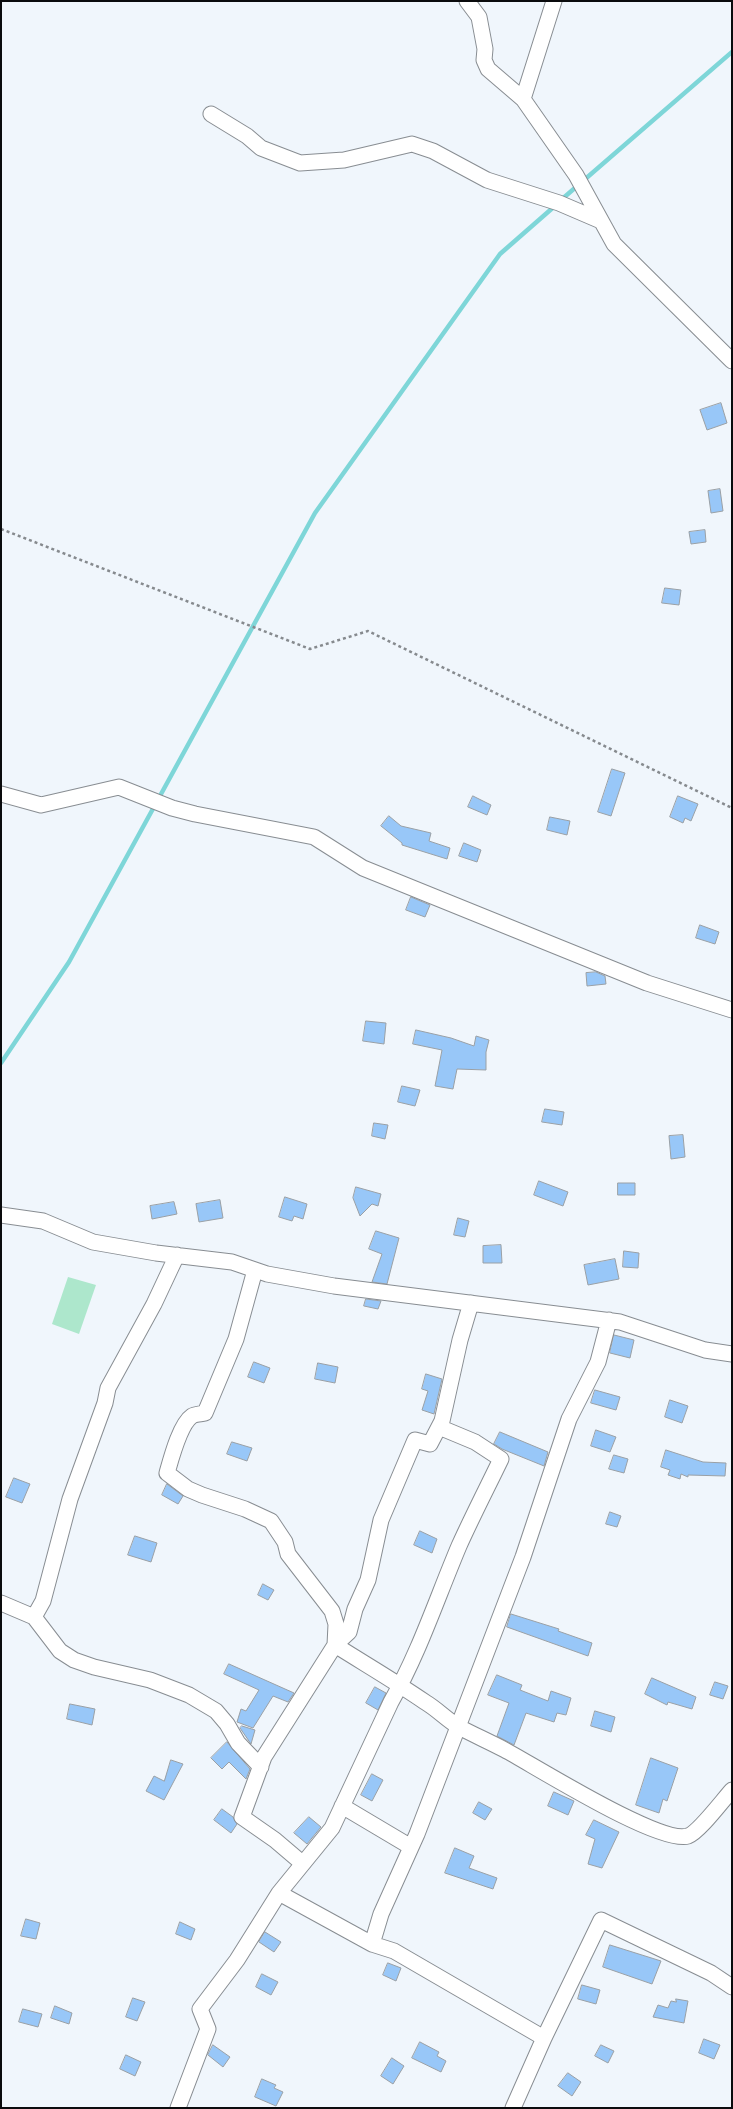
<!DOCTYPE html>
<html>
<head>
<meta charset="utf-8">
<style>
	body { margin:0 }
	#map { position:relative; width:733px; height:2109px; overflow:hidden; background:#f0f6fc; font-family:"IBM Plex Sans",sans-serif }
	canvas { display:block }
	.frame { position:absolute; inset:0; border:2px solid #0a0b0d; pointer-events:none }
</style>
</head>
<body>
<div id="map">
<canvas width="733" height="2109"></canvas>
<div class="frame"></div>
</div>
<script>
const g = document.querySelector('canvas').getContext('2d');
g.lineJoin = 'round';
function fill(path, color) { g.fillStyle = color; g.fill(path, 'evenodd'); }
function trace(path, color, width, dash) { g.strokeStyle = color; g.lineWidth = width; g.lineCap = dash ? 'butt' : 'round'; g.setLineDash(dash || []); g.stroke(path); }
fill(new Path2D(`
	M68,1277L96,1285L79,1334L52,1324Z`), '#ade7cc');
trace(new Path2D(`
	M561,200L732,52
	M1,1063L69,962L315,513L500,254L556,205`), '#7ed6d8', 4.5);
const building = new Path2D(`
	M721,403L727,423L707,430L700,410Z
	M720,489L723,511L711,513L708,491Z
	M705,530L706,542L691,544L689,532Z
	M665,588L681,590L679,605L662,603Z
	M612,769L625,773L611,816L598,812Z
	M473,796L491,805L487,815L468,807Z
	M678,796L698,804L691,821L685,818L683,823L670,817Z
	M389,816L401,826L431,833L429,841L450,848L447,859L402,845V843L381,826Z
	M550,817L570,821L567,835L547,830Z
	M464,843L481,850L477,862L459,856Z
	M411,897L430,905L425,917L406,910Z
	M700,925L719,932L715,944L696,938Z
	M596,972L605,976L606,984L587,986L586,973Z
	M366,1021L386,1023L384,1044L363,1041Z
	M416,1030L451,1038L474,1046L476,1036L489,1040L486,1052V1070L457,1069L453,1089L435,1086L442,1050L413,1044Z
	M402,1086L420,1090L415,1106L398,1102Z
	M545,1109L564,1112L562,1125L542,1122Z
	M374,1123L388,1125L385,1139L372,1136Z
	M683,1135L685,1157L671,1159L669,1136Z
	M539,1181L568,1192L563,1206L534,1195Z
	M618,1183H635V1195H618Z
	M356,1187L381,1194L378,1206L372,1204L360,1216L353,1198Z
	M285,1197L307,1204L303,1219L294,1216L292,1221L279,1217Z
	M220,1200L223,1218L199,1222L196,1204Z
	M174,1202L177,1214L152,1219L150,1206Z
	M458,1218L469,1221L465,1237L454,1235Z
	M376,1231L399,1238L387,1284L372,1282L382,1254L369,1249Z
	M501,1245L502,1263H483V1246Z
	M624,1251L639,1253L638,1268L623,1267Z
	M615,1259L619,1279L588,1285L584,1265Z
	M366,1299L381,1301L378,1309L364,1306Z
	M614,1335L634,1340L630,1358L610,1353Z
	M254,1362L270,1368L264,1383L248,1377Z
	M318,1363L338,1367L335,1383L315,1379Z
	M426,1374L442,1379L434,1414L422,1410L428,1391L422,1389Z
	M595,1390L620,1397L616,1410L591,1403Z
	M670,1400L688,1406L682,1423L665,1417Z
	M596,1430L616,1437L610,1452L591,1446Z
	M500,1432L548,1452L544,1466L502,1449L494,1444Z
	M232,1442L252,1448L247,1461L227,1454Z
	M666,1450L703,1462L726,1463L725,1476L688,1475V1477L681,1474L680,1479L668,1475L670,1470L661,1467Z
	M614,1455L628,1459L624,1473L609,1469Z
	M14,1478L30,1484L22,1503L6,1497Z
	M167,1484L183,1496L178,1504L162,1495Z
	M610,1512L621,1516L617,1527L606,1524Z
	M420,1531L437,1539L432,1553L414,1545Z
	M135,1536L157,1543L151,1562L128,1555Z
	M263,1584L274,1590L268,1600L258,1595Z
	M511,1614L559,1629L558,1631L592,1643L588,1656L507,1627Z
	M229,1664L294,1693L288,1702L273,1696L253,1728L237,1722L241,1709L246,1711L259,1690L224,1674Z
	M497,1675L522,1685L520,1690L548,1701L551,1691L571,1698L566,1715L557,1713L554,1722L526,1713L514,1745L497,1736L509,1703L488,1695Z
	M652,1678L696,1697L692,1709L668,1702L667,1705L645,1694Z
	M715,1682L728,1686L723,1699L710,1695Z
	M375,1687L386,1693L378,1710L366,1703Z
	M70,1704L95,1709L92,1725L67,1719Z
	M595,1711L615,1717L611,1732L591,1726Z
	M242,1726L255,1730L251,1744L240,1728Z
	M227,1742L250,1769L246,1779L229,1762L222,1769L211,1758Z
	M651,1758L678,1768L667,1801L663,1799L659,1813L636,1805Z
	M171,1760L183,1764L164,1800L146,1791L154,1776L164,1781Z
	M372,1774L383,1780L372,1801L361,1795Z
	M554,1792L574,1801L568,1815L548,1806Z
	M479,1802L492,1809L485,1820L473,1813Z
	M222,1809L233,1817L237,1824L231,1833L214,1820Z
	M309,1817L321,1827L307,1844L294,1833Z
	M594,1820L619,1832L602,1868L588,1864L595,1839L586,1835Z
	M455,1848L474,1856L469,1868L497,1878L493,1889L445,1873Z
	M26,1919L40,1923L36,1939L21,1936Z
	M180,1922L195,1929L191,1940L176,1934Z
	M265,1932L281,1942L274,1952L259,1942Z
	M610,1945L661,1961L652,1984L603,1967Z
	M388,1963L401,1968L396,1981L383,1975Z
	M262,1974L278,1982L271,1995L256,1987Z
	M582,1985L600,1990L596,2004L578,1999Z
	M133,1998L145,2002L137,2021L126,2017Z
	M676,1999L688,2001L684,2023L653,2017L658,2005L668,2008L671,2001L676,2002Z
	M55,2006L72,2013L69,2024L51,2018Z
	M23,2009L42,2014L38,2027L19,2022Z
	M704,2039L720,2045L714,2059L699,2053Z
	M420,2042L439,2052L437,2056L446,2061L441,2072L412,2058Z
	M213,2045L230,2057L223,2067L208,2055Z
	M601,2045L614,2051L608,2063L595,2056Z
	M126,2055L141,2062L135,2076L120,2069Z
	M392,2058L404,2066L393,2084L381,2076Z
	M568,2073L581,2082L572,2096L558,2086Z
	M262,2079L276,2085L274,2088L283,2092L276,2106L255,2097Z`);
fill(building, '#98c7f8');
trace(building, '#9aa0a5', 1);
const street = new Path2D(`
	M467,1L479,17L485,49L484,60L488,69L523,99
	M554,1L523,99L576,175L614,244L732,361
	M211,114L247,136L261,148L300,163L344,160L412,144L433,151L487,180L559,203L601,221
	M1,794L41,805L119,787L172,808L195,814L314,837L363,868L647,983L732,1010
	M1,1215L43,1221L93,1242L156,1253L232,1262L267,1274L334,1286L620,1322L705,1350L732,1354
	M255,1270L236,1339L205,1413C201,1414 195,1414 192,1416C180,1424 171,1459 167,1473L188,1489L202,1495L245,1509L271,1521L285,1542L288,1554L332,1611L336,1624L335,1645C365,1664 396,1682 425,1702C437,1709 447,1720 459,1727C474,1735 490,1742 505,1750C535,1766 660,1845 688,1836C699,1832 722,1801 732,1790
	M1,1603L34,1617L60,1651L74,1660L94,1667L150,1680L189,1695L216,1711L227,1724L238,1743L261,1767
	M34,1617L43,1601L70,1499L105,1403L108,1388L154,1304L177,1255
	M342,1806L411,1847
	M302,1863L275,1840L242,1817L264,1757L335,1645L349,1632L355,1609L368,1580L381,1520L415,1440L430,1444L442,1421L460,1340L471,1303
	M279,1893L372,1944L394,1951L544,2038
	M372,1944L381,1914L417,1834L523,1557L569,1419L598,1362L609,1320
	M178,2108L208,2029L200,2009L237,1960L279,1893L332,1828L391,1702C419,1653 437,1598 459,1546C472,1517 487,1488 501,1459L475,1442L439,1427
	M513,2108L544,2038L601,1920L711,1973L732,1987`);
trace(street, '#888d92', 17);
trace(new Path2D(`
	M1,529L310,649L368,631L732,808`), '#868a8e', 2.5, [3, 3]);
trace(street, '#fff', 15);
</script>
</body>
</html>
